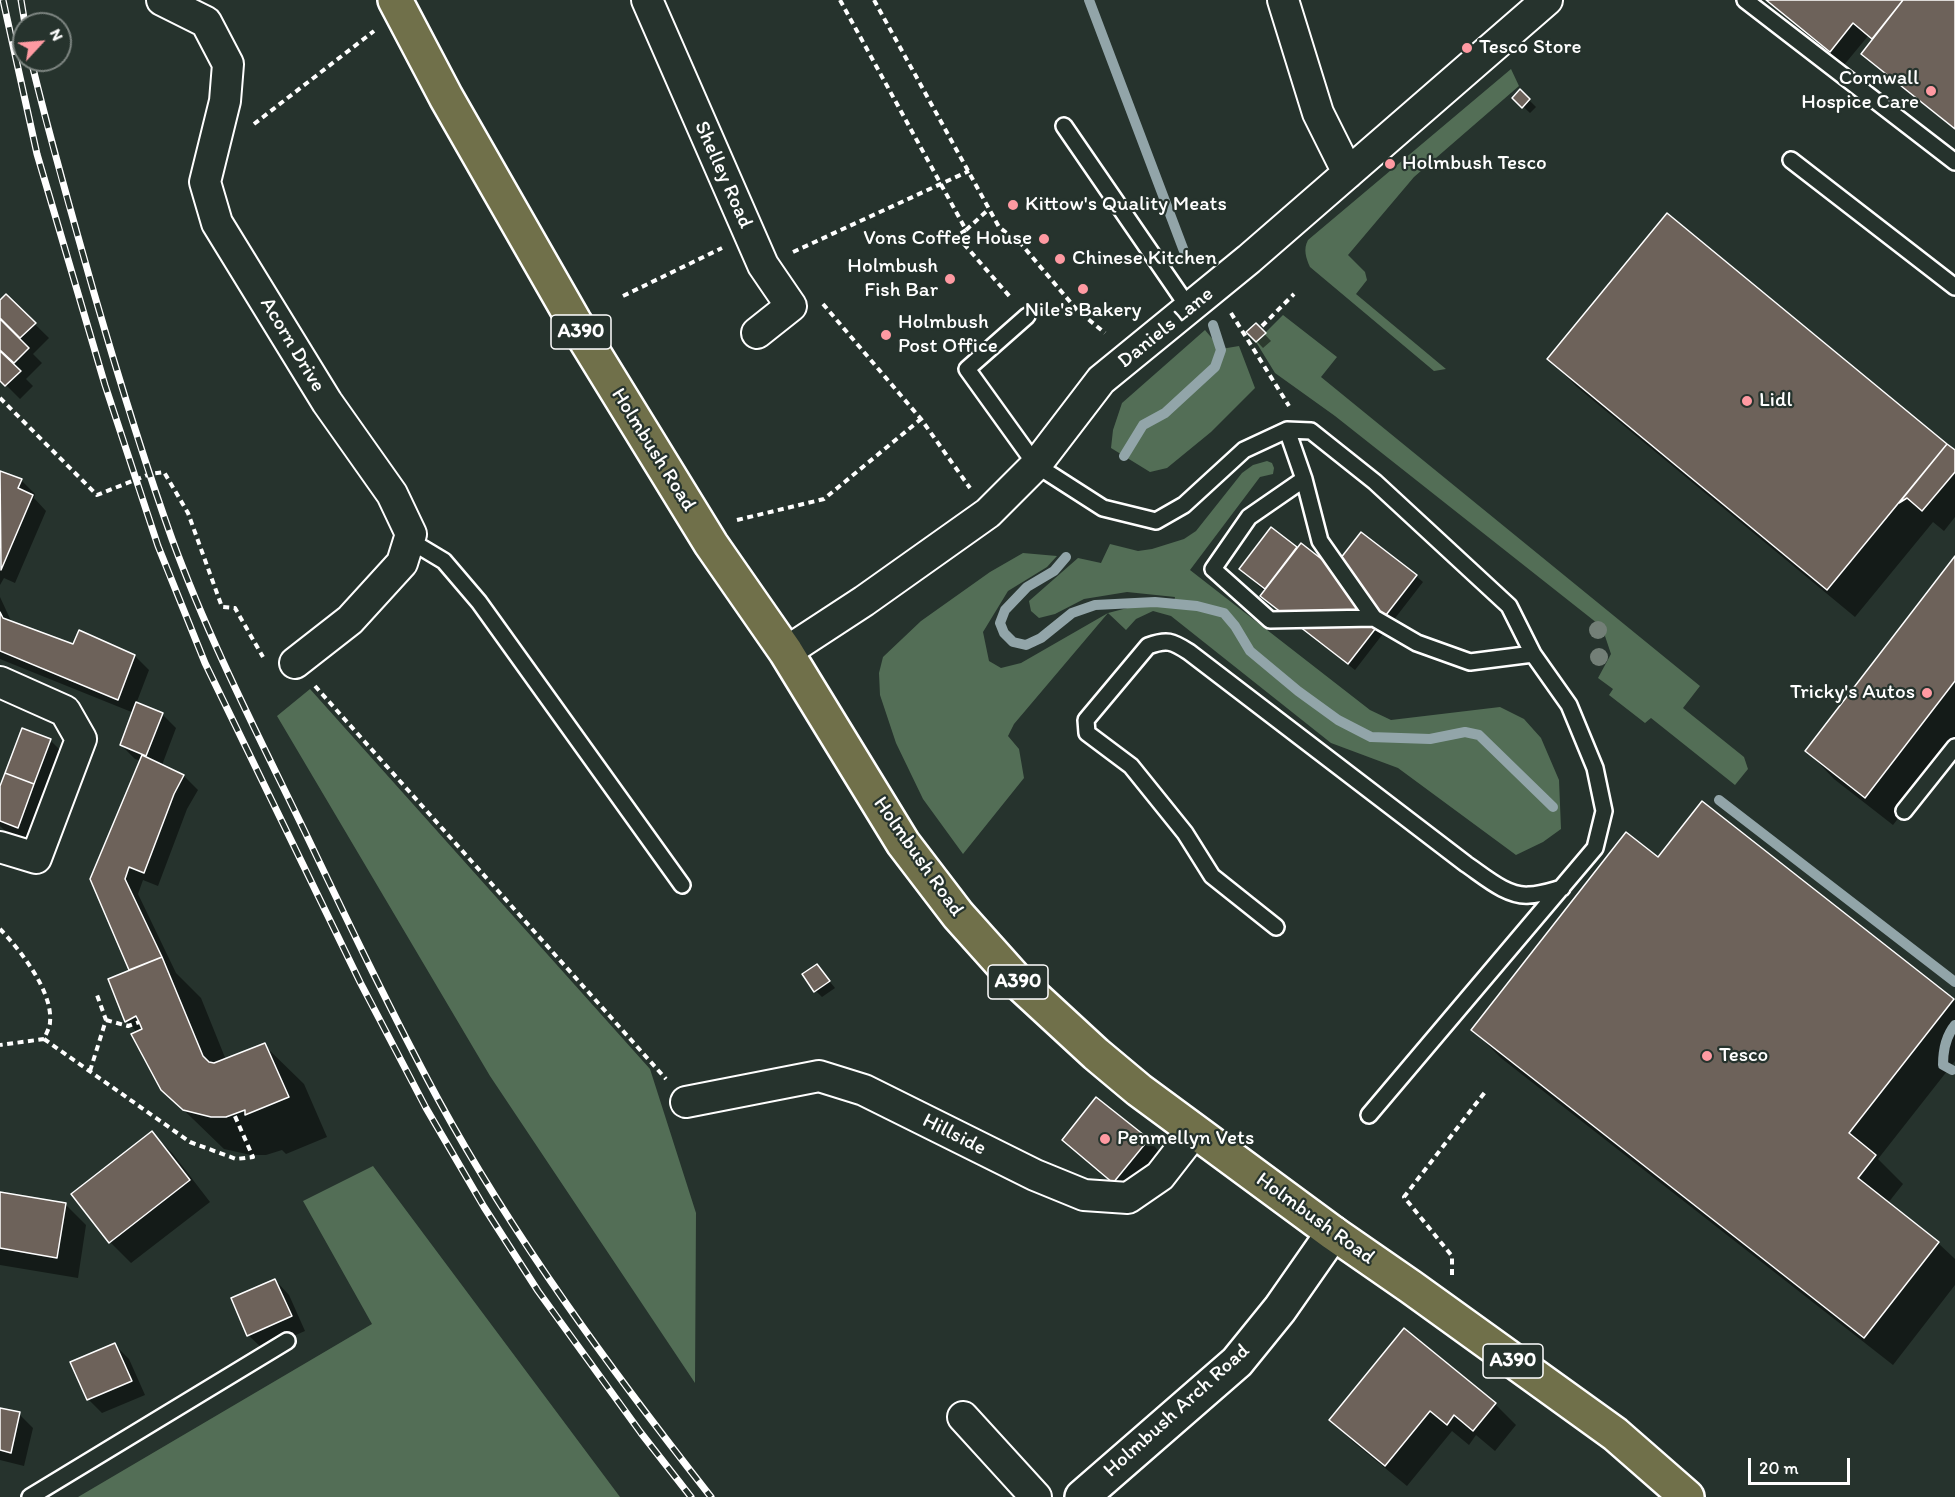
<!DOCTYPE html>
<html>
<head>
<meta charset="utf-8">
<style>
	body { margin:0 }
	#map { position:relative; width:1955px; height:1497px; overflow:hidden; background:#26332d; font-family:Itim,sans-serif }
	canvas { display:block }
	.north { position:absolute; left:12px; top:12px; width:60px; height:60px; box-sizing:border-box; background:#26332d; border:2px solid #7d8581; border-radius:50%; rotate:64deg; font-size:16px; font-weight:700; line-height:24px; text-align:center; color:#fff }
	.north::after { content:''; display:block; margin:auto; width:21px; height:27px; background:#ff9aa2; clip-path:polygon(50% 0,100% 100%,50% 72%,0 100%) }
	.scale { position:absolute; left:1748px; top:1458px; width:102px; height:27px; box-sizing:border-box; border:3px solid #fff; border-top:0; padding-left:8px; font-size:18px; line-height:21px; white-space:nowrap; color:#fff; -webkit-text-stroke:4px #26332d; paint-order:stroke }
</style>
</head>
<body>
<div id="map">
<canvas width="1955" height="1497"></canvas>
<div class="north">N</div>
<div class="scale">20 m</div>
</div>
<script>
const g = document.querySelector('canvas').getContext('2d');
g.lineJoin = 'round';
function fill(path, color) { g.fillStyle = color; g.fill(path, 'evenodd'); }
function trace(path, color, width, dash) { g.strokeStyle = color; g.lineWidth = width; g.lineCap = dash ? 'butt' : 'round'; g.setLineDash(dash || []); g.stroke(path); }
function write(font, color, halo, rows, align = 'center') {
  g.font = font + ' Itim,sans-serif'; g.lineWidth = 4.5; g.setLineDash([]); g.textBaseline = 'middle'; g.strokeStyle = halo; g.fillStyle = color; for (const [text, x, y, turn = 0] of rows) {
    g.save(); g.translate(x, y); g.rotate((+turn || 0) * Math.PI / 180); g.textAlign = isNaN(turn) ? turn : align; if (halo) g.strokeText(text, 0, 0); g.fillText(text, 0, 0); g.restore();
  }
}
fill(new Path2D(`
	M1511,69L1519,86L1414,177L1348,255L1365,272L1367,280L1356,294L1446,369L1434,371L1310,267C1306,258 1303,249 1308,240Z
	M1283,315L1337,357L1321,377L1700,686L1683,708L1744,757L1748,769L1735,785L1651,718L1645,723L1609,695L1613,689L1598,678L1611,654L1602,627L1335,416L1275,373L1256,342Z
	M1205,330L1221,349L1239,346L1255,388L1211,432L1167,468L1150,472L1111,448L1113,430L1122,403Z
	M1267,461L1272,463L1274,468L1273,474L1260,477L1190,570L1370,710L1391,720L1500,707L1524,719L1541,738L1559,780L1561,829L1543,842L1516,855L1398,768L1331,743L1171,616L1153,611L1136,619L1126,630L1108,613L1014,724L1008,736L1019,749L1024,778L963,854L923,799L896,743L880,695L879,673L883,657L921,621L990,572L1023,553L1057,556L1047,567L1008,591L983,632L989,661L1001,668L1021,663L1108,613L1135,606L1173,607L1175,597L1127,592L1084,599L1055,614L1039,618L1031,611L1029,601L1078,558L1101,563L1110,544L1138,551L1152,549L1184,539L1196,531L1242,473L1253,465Z
	M310,689L650,1069L696,1213L695,1383L490,1076L277,716Z
	M373,1166L620,1497H78L372,1324L303,1201Z`), '#536e56');
fill(new Path2D(`
	M1765,0H1955V128L1868,36L1844,65Z
	M1520,91L1536,107L1530,113L1514,98Z
	M1667,215L1955,452V517L1944,531L1933,522L1855,617L1577,387L1549,359Z
	M6,296L49,338L33,354L42,363L26,379L33,386L20,399L0,379V320L2,318L0,316V302Z
	M1256,325L1271,341L1263,348L1248,332Z
	M0,472L21,480L35,494L34,498L46,511L15,583L4,578L0,585Z
	M1271,529L1298,550L1333,570L1416,576L1423,582L1355,670L1269,603L1265,592L1241,569Z
	M1955,559V744L1893,825L1834,779L1807,751Z
	M0,597L12,623L74,646L135,656L149,670L136,704L162,714L176,728L162,765L184,776L198,790L187,809L158,886L143,880L138,894L176,973L201,998L226,1060L264,1045L304,1084L327,1137L286,1154L282,1150L266,1155H251L224,1149L162,1089L153,1075L133,1035L138,1033L126,1021L131,971L92,879L141,761L135,759L121,745L134,713L0,659Z
	M50,740L64,754L32,841L4,830L0,826V790Z
	M1702,803L1955,1001V1061L1878,1159L1903,1184L1888,1203L1938,1243L1955,1259V1285L1893,1365L1501,1058L1473,1030L1658,859Z
	M817,966L835,988L822,997L816,991Z
	M152,1133L173,1154L210,1202L131,1263L110,1242Z
	M1064,1140H1148L1162,1154L1128,1196Z
	M0,1193L65,1204L86,1225L78,1278L0,1265Z
	M275,1280L289,1295L305,1331L263,1349L248,1335Z
	M115,1345L129,1359L145,1395L102,1413L88,1399Z
	M1495,1404L1516,1425L1495,1451L1476,1435L1469,1445L1452,1431L1407,1486L1352,1441L1331,1420Z
	M0,1409L19,1414L33,1428L24,1466L0,1460Z`), '#0007');
trace(new Path2D(`
	M1089,0L1187,259
	M1124,456L1143,425L1165,413L1215,367L1221,350L1213,325
	M1066,557L1054,571L1027,587L1005,610L1000,623L1004,633L1013,642L1026,645L1041,638L1072,613L1095,605L1155,602L1197,606L1224,613L1235,626L1250,651L1298,691L1338,720L1371,737L1430,739L1465,732L1479,735L1553,807
	M1719,800L1955,982
	M1952,1070L1943,1065C1943,1051 1946,1036 1955,1025`), '#92a5a9', 10);
const building = new Path2D(`
	M1766,0H1903L1872,39L1853,23L1830,52Z
	M1903,0H1955V129L1861,54Z
	M1520,89L1530,99L1522,108L1512,98Z
	M1667,213L1947,444L1827,590L1547,359Z
	M6,294L36,323L20,338L0,318V300Z
	M0,319L29,348L14,363L0,350Z
	M1256,323L1266,333L1256,342L1246,332Z
	M0,351L21,371L5,386L0,381Z
	M1947,444L1955,450V472L1922,511L1907,498L1899,503Z
	M0,471L22,479L18,488L33,495L1,570Z
	M1271,527L1297,547L1265,589L1239,569Z
	M1361,532L1417,575L1348,664L1260,596L1301,543L1333,568Z
	M1955,556V681L1865,798L1805,751Z
	M0,612L3,618L73,644L79,630L135,655L118,700L0,651Z
	M136,702L163,713L146,756L120,745Z
	M22,728L51,739L34,784L5,773Z
	M142,755L184,775L174,794L144,873L129,867L125,879L162,957L129,970L90,879Z
	M5,773L34,784L18,828L0,821V786Z
	M1702,801L1954,999L1849,1133L1876,1155L1858,1178L1939,1242L1864,1338L1471,1030L1626,832L1658,857Z
	M162,957L203,1056L209,1062L214,1063L265,1043L289,1097L245,1115V1110L226,1117H211L183,1110L161,1090L131,1034L142,1029L139,1022L136,1016L125,1022L108,979Z
	M817,964L830,981L814,992L802,974Z
	M1096,1097L1149,1139L1113,1183L1062,1140Z
	M152,1131L190,1180L109,1243L71,1194Z
	M0,1192L66,1203L57,1258L0,1248Z
	M275,1279L292,1316L247,1336L231,1298Z
	M1404,1328L1496,1403L1473,1431L1454,1415L1447,1425L1430,1411L1385,1466L1329,1420Z
	M115,1343L132,1381L87,1400L70,1362Z
	M0,1408L20,1412L11,1453L0,1450Z`);
fill(building, '#6d625a');
trace(building, '#fff', 1.5);
const service = new Path2D(`
	M1745,0L1955,162
	M1064,126L1189,308
	M1791,160L1955,287
	M1027,316L967,369L1036,465L1103,508L1156,521L1184,505L1244,450L1287,430L1311,431L1375,482L1509,606L1533,654L1569,705L1595,768L1604,811L1595,848L1369,1115
	M1287,430L1304,479L1320,541L1374,618L1417,643L1470,662L1533,654
	M1304,479L1249,517L1213,569L1270,620L1374,618
	M409,540L444,561L479,602L682,885
	M1904,811L1955,747
	M1276,927L1212,876L1185,833L1131,766L1087,733L1086,720L1148,646C1167,639 1172,641 1189,652L1466,864C1484,876 1507,897 1529,895C1540,895 1551,891 1562,888
	M30,1497L287,1341`);
const minor = new Path2D(`
	M162,0L206,22L228,64L225,101L205,182L217,223L327,402L392,494L411,534L402,563L350,620L295,663
	M647,0L763,265L791,306L757,333
	M1283,0L1318,113L1348,173
	M786,652L864,601L988,513L1036,465L1101,380L1249,259L1547,0
	M0,682L65,711L81,739L36,858L0,847
	M686,1102L819,1076L864,1090L1035,1175L1084,1195L1128,1198L1160,1176L1195,1131
	M963,1417L1036,1497`);
const tertiary = new Path2D(`
	M1082,1497L1237,1362L1280,1309L1333,1233`);
const trunk = new Path2D(`
	M395,0L446,97L574,321L711,544L786,652L903,843L958,915L1018,982L1096,1054L1139,1090L1333,1233L1411,1287L1615,1434L1687,1497`);
trace(service, '#fff', 20);
trace(minor, '#fff', 34);
trace(tertiary, '#fff', 38);
trace(trunk, '#fff', 38);
trace(new Path2D(`
	M840,0L966,230L957,236L1011,298
	M874,0L999,227L1022,245L1077,310L1105,333
	M254,124L374,31
	M966,230L989,209
	M793,252L969,171
	M623,296L722,248
	M823,304L921,419L970,488
	M1231,313L1289,406
	M1262,326L1294,294
	M0,398L97,495L150,474L164,472L188,513L222,607L235,608L263,657
	M737,520L824,499L921,419
	M315,686L666,1079
	M0,929C20,950 53,991 50,1022C50,1027 46,1034 44,1039L0,1045
	M106,1020L128,1026L139,1022
	M44,1039L190,1142L236,1159L253,1157L234,1114
	M90,1071L106,1020L97,995
	M1452,1275V1256L1404,1197L1485,1092`), '#fff', 4, [6, 4.5]);
trace(service, '#26332d', 15);
trace(minor, '#26332d', 30);
trace(tertiary, '#26332d', 33);
trace(trunk, '#70704a', 33);
const rail = new Path2D(`
	M3,0L37,154L105,385L158,546L205,663L360,982L426,1108L484,1207L538,1291L641,1433L691,1497
	M21,0L25,24
	M31,60C50,139 72,216 94,293C118,376 143,458 172,539C209,640 258,735 305,832C348,922 391,1012 438,1099C515,1240 612,1371 711,1497`);
trace(rail, '#fff', 7);
trace(rail, '#26332d', 4.5, [14]);
g.fillStyle = '#737f77';
for (const [x, y] of [
	[1598,630],
	[1599,657]
]) { g.beginPath(); g.arc(x, y, 9, 0, 2 * Math.PI); g.fill(); }
for (const [x, y, r, color] of [
	[1467,48,6,"#ff9aa2"],
	[1931,91,6,"#ff9aa2"],
	[1390,164,6,"#ff9aa2"],
	[1013,205,6,"#ff9aa2"],
	[1044,239,6,"#ff9aa2"],
	[1060,259,6,"#ff9aa2"],
	[950,279,6,"#ff9aa2"],
	[1083,289,6,"#ff9aa2"],
	[886,335,6,"#ff9aa2"],
	[1747,401,6,"#ff9aa2"],
	[1927,693,6,"#ff9aa2"],
	[1707,1056,6,"#ff9aa2"],
	[1105,1139,6,"#ff9aa2"]
]) { const dot = new Path2D(); dot.arc(x, y, r, 0, 2 * Math.PI); g.fillStyle = color; g.fill(dot); trace(dot, '#26332d', 2); }
for (const [x, y, w] of [
	[581,332,60],
	[1018,982,60],
	[1513,1361,60]
]) { const box = new Path2D(); box.roundRect(x - w / 2, y - 17, w, 34, 4.5); g.fillStyle = '#26332d'; g.fill(box); trace(box, '#fff', 1.5); }
write('bold 20px', '#fff', null, [
	["A390",581,332],
	["A390",1018,982],
	["A390",1513,1361]
]);
write('21px', '#fff', '#26332d', [
	["Tesco Store",1479,48],
	["Cornwall",1919,79,"right"],
	["Hospice Care",1919,103,"right"],
	["Holmbush Tesco",1402,164],
	["Kittow's Quality Meats",1025,205],
	["Vons Coffee House",1032,239,"right"],
	["Chinese Kitchen",1072,259],
	["Holmbush",938,267,"right"],
	["Fish Bar",938,291,"right"],
	["Nile's Bakery",1083,311,"center"],
	["Holmbush",898,323],
	["Post Office",898,347],
	["Lidl",1759,401],
	["Tricky's Autos",1915,693,"right"],
	["Tesco",1719,1056],
	["Penmellyn Vets",1117,1139]
], 'left');
write('21px', '#fff', '#26332d', [
	["Shelley Road",723,175,66],
	["Daniels Lane",1166,328,-39],
	["Acorn Drive",292,345,59],
	["Holmbush Road",653,450,58],
	["Holmbush Road",918,857,55],
	["Hillside",954,1135,27],
	["Holmbush Road",1315,1219,36],
	["Holmbush Arch Road",1177,1411,-42]
]);
</script>
</body>
</html>
